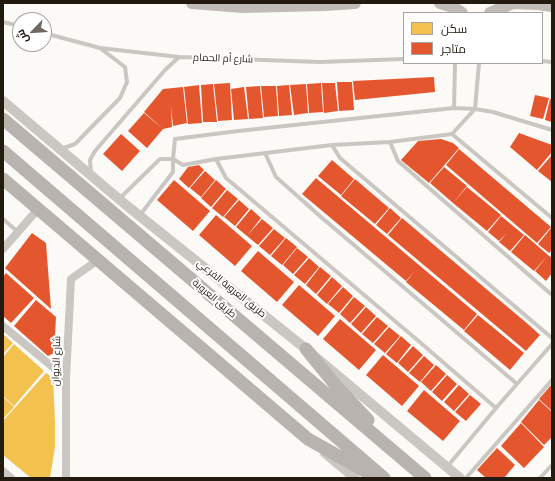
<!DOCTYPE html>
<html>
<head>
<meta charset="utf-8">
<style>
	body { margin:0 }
	#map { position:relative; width:555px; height:481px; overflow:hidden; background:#fcfaf7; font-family:"Titillium Web",Cairo,sans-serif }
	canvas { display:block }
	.frame { position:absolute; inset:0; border:4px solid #221a0e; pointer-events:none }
	.legend { position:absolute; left:403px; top:12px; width:140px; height:52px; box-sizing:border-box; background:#fff; border:1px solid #a7a39f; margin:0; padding:5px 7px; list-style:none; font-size:12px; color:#221a0e }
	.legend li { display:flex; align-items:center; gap:8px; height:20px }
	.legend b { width:20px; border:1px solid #a7a39f }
	.north { position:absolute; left:12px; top:12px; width:40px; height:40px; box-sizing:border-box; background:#fff; border:1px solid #a7a39f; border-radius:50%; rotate:245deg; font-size:11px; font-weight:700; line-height:16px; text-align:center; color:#221a0e }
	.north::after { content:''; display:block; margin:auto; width:14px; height:18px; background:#6e6860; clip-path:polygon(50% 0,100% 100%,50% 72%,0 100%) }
</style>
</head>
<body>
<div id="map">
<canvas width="555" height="481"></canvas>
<div class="frame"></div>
<ul class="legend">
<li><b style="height:11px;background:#f2c14e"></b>سكن</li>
<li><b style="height:11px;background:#e4572e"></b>متاجر</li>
</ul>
<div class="north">ش</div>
</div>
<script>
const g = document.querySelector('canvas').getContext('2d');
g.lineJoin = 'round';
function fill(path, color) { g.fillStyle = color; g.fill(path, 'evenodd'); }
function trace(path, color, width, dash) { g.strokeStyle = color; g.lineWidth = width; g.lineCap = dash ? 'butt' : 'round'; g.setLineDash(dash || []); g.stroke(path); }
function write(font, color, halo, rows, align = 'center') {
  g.font = font + ' "Titillium Web",Cairo,sans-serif'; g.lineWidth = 4; g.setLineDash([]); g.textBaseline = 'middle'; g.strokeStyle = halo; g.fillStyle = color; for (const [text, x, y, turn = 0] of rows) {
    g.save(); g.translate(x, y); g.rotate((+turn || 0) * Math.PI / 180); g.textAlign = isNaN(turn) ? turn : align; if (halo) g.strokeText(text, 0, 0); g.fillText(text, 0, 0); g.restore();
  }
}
fill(new Path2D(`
	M3,334L13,343L3,354Z
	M14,344L44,371L14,406L3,396V357Z
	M46,373L53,378L55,422V447L50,478H31L3,455V421Z
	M3,397L14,407L3,419Z`), '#f2c14e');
fill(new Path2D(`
	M434,77L435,92L355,100L353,81Z
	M337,82H352L354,110L339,111Z
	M230,83L232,120L218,121L214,84Z
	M321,83L323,112L309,113L307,84Z
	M322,83H335L338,111L324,113Z
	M213,84L217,122H203L201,85Z
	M306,84L308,113L294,115L290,85Z
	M199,85L202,123L188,124L184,87Z
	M289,85L292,115L279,116L277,86Z
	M260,86L263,118L249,119L246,87Z
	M261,86H276L278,116L264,117Z
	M183,87L187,123L173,126L171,106L172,127L163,129L144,112L163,89Z
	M244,87L248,119L234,120L231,89Z
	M535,95L549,98L543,119L530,116Z
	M550,99H552V122L545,120Z
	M144,113L163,129L147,148L128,131Z
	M519,133L552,145V152L537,170L510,147Z
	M121,134L140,151L122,171L103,154Z
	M441,139L453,143L459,148L429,183L401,160L418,141Z
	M459,149L551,227L537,243L446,165Z
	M552,155V182L538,171Z
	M332,160L354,179L341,195L318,176Z
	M199,165L204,170L189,188L179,179L188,167Z
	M444,167L467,186L453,203L430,183Z
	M205,171L215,180L201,197L190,188Z
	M316,178L477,314L464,330L406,282L414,272L406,281L302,194Z
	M355,179L389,208L375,224L341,196Z
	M174,180L210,211L193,231L157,200Z
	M216,180L226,189L211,207L201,198Z
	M467,187L501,215L487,231L453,203Z
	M227,190L238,199L223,217L212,208Z
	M239,200L249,209L235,226L224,217Z
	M390,208L401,218L387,234L376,225Z
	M251,209L261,218L247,236L236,227Z
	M216,215L252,246L235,266L199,235Z
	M501,216L524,235L510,251L499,242L507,233L499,241L488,232Z
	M402,218L529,325L524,331L529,325L540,335L526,351L388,235Z
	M262,219L273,228L258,245L247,236Z
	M552,227V250L549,253L538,244Z
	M274,229L285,238L270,255L259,246Z
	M32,233L46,243L51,309L5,268Z
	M525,235L548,255L534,271L511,252Z
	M286,238L297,247L282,265L271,256Z
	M297,248L308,257L293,274L283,265Z
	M258,251L294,282L277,302L241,271Z
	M548,255L552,258V273L546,281L535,271Z
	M309,258L319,267L305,284L294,275Z
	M320,267L331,276L316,294L306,285Z
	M6,273L34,298L11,323L3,316V277Z
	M332,277L342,286L327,304L317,295Z
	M299,285L335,316L318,336L282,305Z
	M343,287L353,296L339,313L328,304Z
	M354,297L365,306L350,323L340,314Z
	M36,300L56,317L54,353L48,356L14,326Z
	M366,307L376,316L361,333L351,324Z
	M478,315L524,353L510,370L464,331Z
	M377,317L388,326L373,343L362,334Z
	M340,319L376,350L359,370L323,339Z
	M389,327L400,336L385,353L374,344Z
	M401,336L411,345L397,363L386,354Z
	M413,346L423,355L408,372L398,363Z
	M383,355L419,386L402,406L366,375Z
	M424,356L434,365L420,382L409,373Z
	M436,365L446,374L431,391L421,382Z
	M447,375L457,384L442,401L432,392Z
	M552,384V411L539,399Z
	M459,385L469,394L454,411L444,402Z
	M424,390L460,421L443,441L407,411Z
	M470,395L481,404L466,421L455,412Z
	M539,400L552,412V437L544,445L521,422Z
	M521,423L544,447L524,468L501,446Z
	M497,448L515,465L504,478H486L477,470Z`), '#e4572e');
trace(new Path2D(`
	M3,22L20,26
	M44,33L100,48L179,57L320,62L404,59
	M542,61L552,62
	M454,108L455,63
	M452,134L475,109L479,63
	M390,142L398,161L552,295
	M332,145L340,158L552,338
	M61,149L75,144L120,98L127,82L125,67L100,48
	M265,153L276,177L321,217L441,319L517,384
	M216,159L226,178L422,344L496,408
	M91,173L90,160L95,151L165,70L179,57
	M119,199L160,159H173L183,165L216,159L332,145L390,142L452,134L552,218
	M140,215L173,172V159L175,139L238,131L454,108L475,109L493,112L552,130
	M3,219L18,232
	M447,467L496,408L552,344
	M466,478L552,380
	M540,478L552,465`), '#cac6c1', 4);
trace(new Path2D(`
	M3,249L38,209
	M3,326L66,378
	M3,471L11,478
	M66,478V378L71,279L98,260`), '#cac6c1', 8);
trace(new Path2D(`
	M3,101L126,205L306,349L460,478
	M325,453L355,478`), '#cac6c1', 10);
trace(new Path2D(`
	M192,3L243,7L325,5L355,3
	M440,3L453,7L462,13
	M511,3L538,4L552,6
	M490,13L513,3`), '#c0bbb6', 12);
trace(new Path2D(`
	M3,119L425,478
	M3,151L384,478
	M3,179L308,439L372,475
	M306,349L337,387L368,420`), '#b8b3ae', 13);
write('10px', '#221a0e', '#fff', [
	["شارع أم الحمام",223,59,2],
	["طريق العروبة الفرعي",231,289,39],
	["طريق العروبة",214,299,40],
	["شارع الديوان",57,361,-88]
]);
</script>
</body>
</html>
